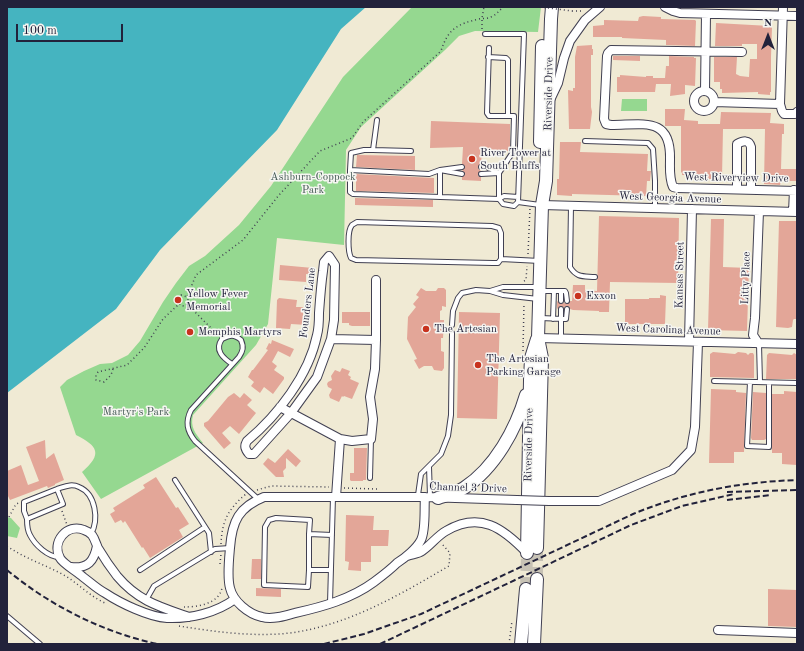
<!DOCTYPE html>
<html>
<head>
<meta charset="utf-8">
<style>
	body { margin:0 }
	#map { position:relative; width:804px; height:651px; overflow:hidden; background:#f0ead4; font-family:"Old Standard TT",serif }
	canvas { display:block }
	.frame { position:absolute; inset:0; border:8px solid #22223b; pointer-events:none }
	.north { position:absolute; left:748px; top:16px; width:40px; height:40px; -webkit-text-stroke:3px #f6f6f2; paint-order:stroke; rotate:0deg; font-size:11px; font-weight:700; line-height:16px; text-align:center; color:#22223b }
	.north::after { content:''; display:block; margin:auto; width:14px; height:18px; background:#22223b; clip-path:polygon(50% 0,100% 100%,50% 72%,0 100%) }
	.scale { position:absolute; left:16px; top:24px; width:107px; height:18px; box-sizing:border-box; border:2px solid #22223b; border-top:0; padding-left:5px; font-size:12px; line-height:14px; white-space:nowrap; color:#22223b; -webkit-text-stroke:3px #f6f6f2; paint-order:stroke }
</style>
</head>
<body>
<div id="map">
<canvas width="804" height="651"></canvas>
<div class="frame"></div>
<div class="north">N</div>
<div class="scale">100 m</div>
</div>
<script>
const g = document.querySelector('canvas').getContext('2d');
g.lineJoin = 'round';
function fill(path, color) { g.fillStyle = color; g.fill(path, 'evenodd'); }
function trace(path, color, width, dash) { g.strokeStyle = color; g.lineWidth = width; g.lineCap = dash ? 'butt' : 'round'; g.setLineDash(dash || []); g.stroke(path); }
function write(font, color, halo, rows, align = 'center') {
  g.font = font + ' "Old Standard TT",serif'; g.lineWidth = 3; g.setLineDash([]); g.textBaseline = 'middle'; g.strokeStyle = halo; g.fillStyle = color; for (const [text, x, y, turn = 0] of rows) {
    g.save(); g.translate(x, y); g.rotate((+turn || 0) * Math.PI / 180); g.textAlign = isNaN(turn) ? turn : align; if (halo) g.strokeText(text, 0, 0); g.fillText(text, 0, 0); g.restore();
  }
}
fill(new Path2D(`
	M412,7H541L538,32L475,31L459,36L445,50L361,127L346,150L344,245L277,238L268,324L256,345L193,415C190,427 195,433 203,443L101,499L82,472C103,454 98,446 76,435L60,387L67,380L84,371L100,364L112,363L128,355L140,341L163,302L176,283L189,266L205,256L239,225L271,186L343,77Z
	M622,99H647V111H621Z
	M7,517L11,518L20,528L17,538L7,536Z`), '#95d890');
fill(new Path2D(`
	M7,7H366L341,29L277,130L160,250L116,309L7,393Z`), '#45b4c0');
fill(new Path2D(`
	M643,16L661,17V19L695,20L696,21L695,46L666,45V40L622,38V37H593V26L604,25V20L638,21L639,17Z
	M716,23L770,26L772,27L771,57V92H770V95L758,94V92L722,93V89H720V82H714V57H737L736,74L740,76L749,77L750,59H757V44H742V46H715Z
	M592,45V49H593V55H591V107L592,112L590,129H569L568,90L573,91V88H575V57L577,46Z
	M613,56H640V61L613,60Z
	M669,56L694,57V58H696L695,86L685,85V94L670,96L671,84H656L655,92H617V77H620V75L646,77V76H653V78H665L666,66H669Z
	M665,109H685L684,120L698,121V124H720L721,112L771,113L770,123L784,124V134H782L781,169H797V181H781L780,185L764,184L765,129H723L722,177H720V179H705L706,176L682,175V173L681,172V126H665Z
	M431,121L510,124V151L482,150L481,164L478,167V169L481,170L478,174V176L481,177V181L462,180V177L465,174L462,170L465,167L462,164L463,147L430,148Z
	M560,142H581L580,152L648,154L647,171H651L650,181H647L646,196L572,194V196L557,195V179H559Z
	M357,155L415,156V170L356,167Z
	M356,174L434,178V193L356,191Z
	M355,198L433,200V207L355,205Z
	M599,216L679,218L678,283L610,282L609,312H599V311L573,310L570,309L569,306H567L564,307L560,306L557,309V301L561,304L564,303L568,304L570,301H572L573,285H585V290L597,291Z
	M711,219H724L723,267L749,268L747,331L708,330Z
	M779,221H797V319H794L793,320L792,327L788,328L776,327Z
	M280,265L313,268L312,275L306,274V282L279,280Z
	M421,288L426,291H436L438,288H444L446,290V307L442,306V310L440,311V320H444L443,338H441V351L444,352V368L442,371L434,370L432,366H424L419,369L414,360L417,359L407,339L408,317L416,307L413,304L419,297L416,295Z
	M660,295L666,296L665,324H625V299H649V298H660Z
	M279,298L297,300L296,307H303V317H308L307,325L291,324L290,329L276,328L277,300Z
	M342,312H370V326H352L349,325V323H342Z
	M459,312L500,313L497,419L457,418Z
	M272,340L294,349L290,357L278,351L272,362L277,366L274,370L284,377V379L273,394L264,387L260,393L251,386L254,382L248,377L252,370H253L268,350L266,349L269,343L271,344Z
	M713,352L735,354L738,352L746,353L748,355L750,353H753L754,355V378L710,377V354Z
	M769,353L792,355L794,353L797,355V379H766L767,355Z
	M342,368L350,371L348,375L351,377L350,379L359,383L352,399L344,396L343,397L342,396L339,402L330,398L329,395L332,389L328,387L327,384L328,382L332,380L331,376L335,370L340,372Z
	M711,389L736,390V392L746,393L744,452H734V463H709Z
	M784,391L797,392V465L782,464V453H772V394H784Z
	M753,392L766,393V439L764,440H752L751,438Z
	M234,393L240,398L244,393L252,400L247,405L256,413L239,434L230,426L222,433L231,443L224,449L204,426V423L208,421L228,397Z
	M45,440L46,459L54,453L64,480L55,484V485L48,488L47,486L10,500L7,494V471L21,465L28,485L39,481L26,447Z
	M354,448H367L366,480H363V481H351L350,480V473H354Z
	M288,449L301,461L296,467L286,458V468L283,471L284,477H276L263,464L268,458L275,463Z
	M156,477L176,508L178,507L189,524L179,530L183,537L150,558L143,547L142,548L125,521L123,523L121,520L115,523L110,514L115,511L113,508L145,488L143,485Z
	M346,515L374,516L373,530H389L388,546H371V562H361V571L348,570L349,562L345,561Z
	M252,559H261V579H251Z
	M256,588L281,589V597L256,596Z
	M768,589L797,590V627L768,626Z`), '#e3a698');
trace(new Path2D(`
	M537,579V548
	M526,589L527,553`), '#c7c2b5', 12, [12, 6]);
const lane = new Path2D(`
	M485,34H524L518,202L540,205
	M488,57L506,58L508,60V116
	M377,120L373,150H364L351,153L350,170L429,174L440,170V197
	M585,141L648,143L653,149L655,181V208
	M373,150L411,151
	M481,167H487L499,173L481,174
	M350,170V192L353,194L499,199V173L513,152L514,116H489L487,113L489,48
	M462,174L440,170L462,167
	M518,202L514,206L503,204L499,199L504,196L518,197
	M571,206L570,267C577,278 583,276 595,277
	M501,259L498,263H493L356,260L351,258C348,252 347,231 352,225C352,225 357,222 357,222L492,226L499,228L501,233V259L540,261
	M490,291L503,295L538,299
	M542,291H565L566,293L567,301
	M561,301V291
	M540,318L566,319L567,309
	M553,319L554,291
	M452,325L453,311L458,298L462,293L476,290L490,291L503,287H539
	M561,338V309
	M759,344L760,382
	M232,364C223,358 214,350 222,339C230,335 234,334 241,340C244,347 243,351 239,357L191,410C185,422 187,431 195,441L258,499
	M714,381L797,383
	M750,382L747,446L769,447V383
	M370,478L371,439
	M175,480L209,533L211,552
	M422,496L418,495L421,474L441,454L448,436L451,415L452,333
	M428,496H430L429,467
	M27,519L24,511V502L57,489
	M59,557C48,557 35,545 30,535C27,530 27,524 27,519L63,504L57,489C64,487 71,483 79,487C96,494 99,520 91,534
	M140,570L205,527
	M309,570V534
	M331,570H309L308,587L264,585L265,527L269,520L276,518L310,520L309,534L332,535
	M146,600L154,586L215,549L230,548
	M330,603L333,497
	M7,616L40,644`);
const street = new Path2D(`
	M665,7L673,11L680,13L797,16
	M783,7L780,104L782,111L784,114H795L797,112
	M742,52L611,50L608,53L607,56L604,119L606,124L611,125C643,125 671,116 670,159C670,169 669,178 673,187L677,188L797,191
	M694 101a10 10 0 1 1 20 0a10 10 0 1 1-20 0Z
	M705,91L706,14
	M550,100L558,83L564,58L570,41L585,20L600,7
	M714,102L780,104
	M737,189V144C743,141 749,139 751,147V189
	M542,205L797,212
	M793,212L794,190
	M329,256L335,265L334,320L331,339L317,377L291,413L254,454H249C245,449 244,446 247,441C278,415 309,375 317,335C319,328 319,320 319,313C320,299 321,285 323,271L324,262Z
	M538,338L797,344
	M331,339L376,340
	M689,341L692,209
	M759,344L753,335L755,318L759,211
	M280,407L340,439L352,441L371,439L373,419L370,397L375,369L376,340V280
	M336,497L340,439
	M425,497C424,509 426,530 421,540C417,548 405,558 397,563C390,570 382,576 374,582C351,599 322,607 295,613C285,616 272,620 262,617C248,614 233,601 230,588C227,577 229,559 230,548C232,521 239,507 264,497H425L517,500
	M549,501H599L672,470L691,450L695,427L698,342
	M407,556C412,554 418,554 422,551C431,545 437,536 446,531C480,511 503,528 527,553
	M71,567C88,569 94,561 97,546
	M189,617C160,607 138,601 117,576C110,567 104,558 98,548C96,544 95,539 92,535C90,533 87,531 84,530C67,523 51,542 60,558C63,564 78,572 83,577C90,582 97,589 105,593C120,603 149,617 167,618C190,619 216,613 235,599
	M718,630L797,633`);
const primary = new Path2D(`
	M540,142L542,46
	M438,498C447,495 456,493 464,488C495,468 516,429 526,395
	M537,548L542,358L538,338L542,205L546,181L551,19L552,7
	M527,553L530,380L531,358L537,339
	M521,644L526,589
	M534,644L537,579`);
trace(lane, '#414052', 6);
trace(street, '#414052', 10);
trace(primary, '#414052', 14);
trace(new Path2D(`
	M572,11H584
	M482,29V18L484,7
	M528,254L530,208
	M524,281L526,280L527,266
	M187,304L188,300L187,297L196,275L243,240L279,195L320,151L352,138L363,122L441,51C448,29 457,24 479,19C483,18 487,19 491,17C496,15 499,11 503,7
	M187,304L218,335
	M187,304L184,306L180,305L177,299L181,295L187,297
	M523,351L524,303
	M113,369L111,375L104,382L96,380V376L98,372L127,365L144,348L163,319L179,304
	M344,488L377,489
	M257,490L271,486L329,487
	M62,511L67,525
	M9,517L16,504L19,503
	M221,544C222,521 228,509 246,494
	M7,546C24,558 43,564 62,574C77,582 89,596 105,603
	M220,564L221,554
	M184,607C197,607 219,604 222,588
	M179,626C216,632 259,638 297,632C352,623 401,594 449,566L450,553L442,544
	M509,644L512,621`), '#414052', 1.5, [1, 3]);
trace(lane, '#fff', 4);
trace(street, '#fff', 8);
trace(primary, '#fff', 12);
trace(new Path2D(`
	M727,492L797,490
	M727,500L771,495
	M7,570C49,605 104,633 158,644
	M324,644L364,634L421,614L633,514C686,492 740,482 797,480
	M380,644L631,525L682,506L734,494`), '#22223b', 2, [6, 3]);
const streetBridge = new Path2D(`
	M517,500L549,501`);
trace(streetBridge, '#414052', 10, []);
trace(new Path2D(`
	M540,7L572,11`), '#414052', 1.5, [1, 3]);
trace(streetBridge, '#fff', 8);
for (const [x, y, r, color] of [
	[472,159,4,"#c8321e"],
	[578,296,4,"#c8321e"],
	[178,300,4,"#c8321e"],
	[426,329,4,"#c8321e"],
	[190,332,4,"#c8321e"],
	[478,365,4,"#c8321e"]
]) { const dot = new Path2D(); dot.arc(x, y, r, 0, 2 * Math.PI); g.fillStyle = color; g.fill(dot); trace(dot, '#f6f6f2', 1.5); }
write('11px', '#22223b', '#f6f6f2', [
	["Riverside Drive",549,94,-89],
	["West Riverview Drive",736,178,1],
	["West Georgia Avenue",670,198,2],
	["Kansas Street",680,275,-89],
	["Litty Place",746,278,-88],
	["Founders Lane",308,303,-83],
	["West Carolina Avenue",668,330,2],
	["Riverside Drive",529,445,-89],
	["Channel 3 Drive",468,488,2]
]);
write('11px', '#22223b', '#f6f6f2', [
	["River Tower at",480,153],
	["South Bluffs",480,166],
	["Yellow Fever",186,294],
	["Memorial",186,307],
	["Exxon",586,296],
	["The Artesian",434,329],
	["Memphis Martyrs",198,332],
	["The Artesian",486,359],
	["Parking Garage",486,372]
], 'left');
write('11px', '#445954', '#f6f6f2', [
	["Ashburn-Coppock",313,177],
	["Park",313,190],
	["Martyr's Park",136,412]
]);
</script>
</body>
</html>
